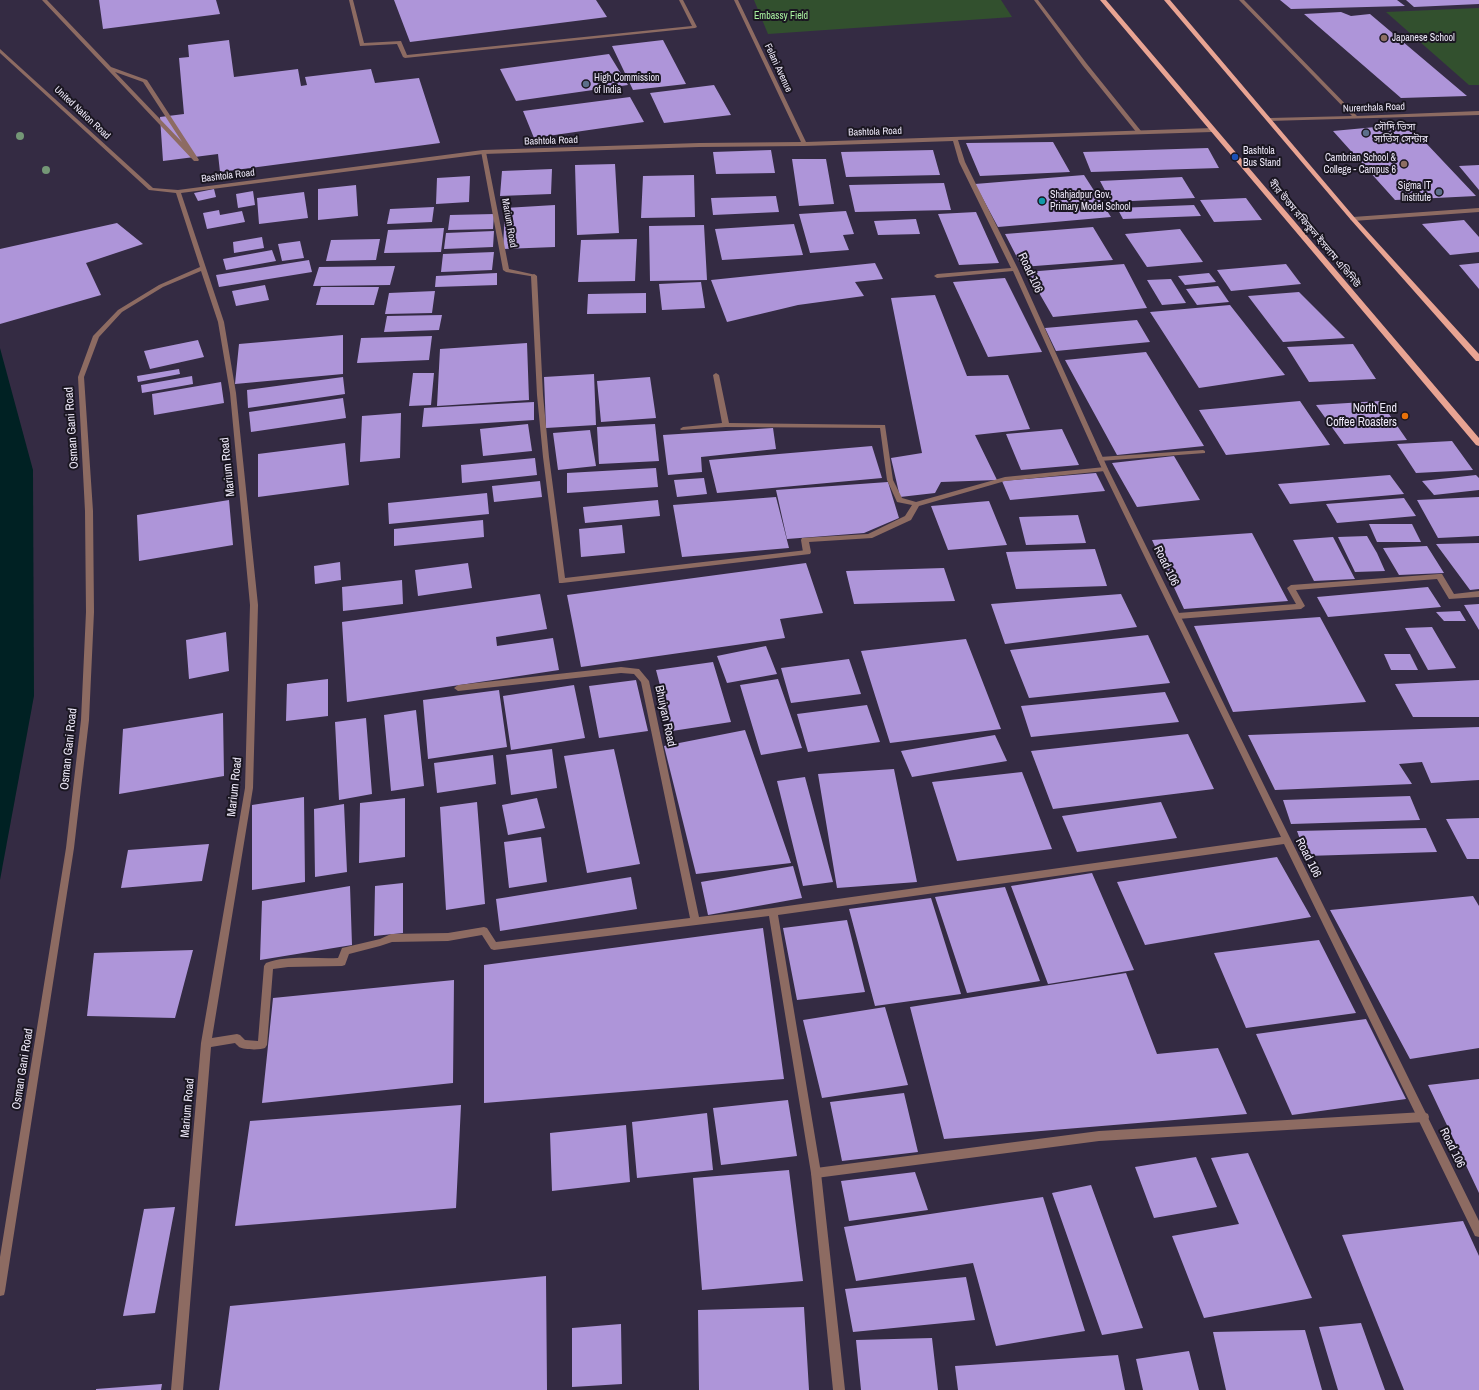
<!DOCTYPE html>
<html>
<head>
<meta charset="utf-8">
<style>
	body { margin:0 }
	canvas { display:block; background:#342b43 }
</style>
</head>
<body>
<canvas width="1479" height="1390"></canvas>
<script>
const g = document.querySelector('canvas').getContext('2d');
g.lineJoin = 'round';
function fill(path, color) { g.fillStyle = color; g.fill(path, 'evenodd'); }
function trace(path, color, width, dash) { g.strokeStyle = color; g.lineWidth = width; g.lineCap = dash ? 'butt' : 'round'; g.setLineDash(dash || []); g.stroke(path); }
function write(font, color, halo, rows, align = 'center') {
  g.font = font + ' "Archivo Narrow","Noto Sans Bengali",sans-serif'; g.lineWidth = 4; g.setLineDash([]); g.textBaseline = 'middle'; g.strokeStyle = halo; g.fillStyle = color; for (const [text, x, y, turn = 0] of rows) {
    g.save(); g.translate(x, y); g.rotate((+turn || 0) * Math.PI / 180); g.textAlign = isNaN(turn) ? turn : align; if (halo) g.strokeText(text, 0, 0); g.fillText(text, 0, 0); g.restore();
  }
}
fill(new Path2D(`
	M754,0H1001L1012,17L768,34Z
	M1479,8V85H1469L1386,12Z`), '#32502e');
fill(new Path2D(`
	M0,348L33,470L34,696L0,880Z`), '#002123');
fill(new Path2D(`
	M99,0H216L220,14L103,29Z
	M394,0H596L607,17L410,42Z
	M1280,0H1397L1405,6L1291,9Z
	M1406,0H1479V4L1414,7Z
	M1341,12L1351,16L1370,14L1467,96L1401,98L1304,14Z
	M229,40L234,77L298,69L301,86L307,85L305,77L371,69L375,83L419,78L440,143L220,172L218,154L163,161L160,117L184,114L179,58L189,57L188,45Z
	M663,40L686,84L633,90L612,46Z
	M609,54L628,85L516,101L500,69Z
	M714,85L731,115L664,123L650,93Z
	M630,97L644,122L534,138L523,111Z
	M1408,124L1476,196L1395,200L1333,131Z
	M1053,142L1070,172L980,176L966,143Z
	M1208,148L1219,168L1091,172L1083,152Z
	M771,150L775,173L716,174L713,152Z
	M933,150L940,175L846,177L841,152Z
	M792,159H826L834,204L799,206Z
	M615,164L619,233L577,235L575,165Z
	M1479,165V190L1459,166Z
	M552,169L551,194L500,196L502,171Z
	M694,175L695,217L641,218L643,176Z
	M1084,175L1111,217L998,227L975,184Z
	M470,176L469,202L436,204L437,178Z
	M1182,177L1195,198L1111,202L1100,181Z
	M944,183L951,210L855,212L849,185Z
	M356,185L358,216L318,220V189Z
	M214,189L216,197L198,201L194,193Z
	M253,191L255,205L238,208L236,194Z
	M304,192L308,218L259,224L257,198Z
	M776,196L779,212L713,215L711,198Z
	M1246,198L1262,220L1214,222L1200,200Z
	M555,205V247L503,249L505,208Z
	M1194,205L1201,216L1123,219L1117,208Z
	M434,207L432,222L387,224L390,209Z
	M219,210L220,215L242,211L245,222L207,229L203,213Z
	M846,211L854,234L843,235L849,250L810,253L799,214Z
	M976,212L999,263L959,265L938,214Z
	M494,214L493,229L448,230L450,215Z
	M916,219L920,234L878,235L874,221Z
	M1464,220L1479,237V252L1450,255L1422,224Z
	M117,223L143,244L86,263L101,295L0,324V249Z
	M794,224L803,255L722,260L715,229Z
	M704,225L707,280L650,281L649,226Z
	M1093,227L1113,260L1022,267L1005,234Z
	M444,228L441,252L384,253L388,230Z
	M1180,229L1203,262L1147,267L1125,234Z
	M494,231L493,247L444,249L446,233Z
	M262,237L264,248L234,253L233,242Z
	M380,239L376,260L326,261L331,240Z
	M637,239L635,281L578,282L581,240Z
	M300,241L304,258L282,261L278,244Z
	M272,250L276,261L226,270L223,259Z
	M494,252L492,270L441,272L443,254Z
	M309,260L312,272L219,287L216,275Z
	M875,263L883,279L855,282L864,296L798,305L727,322L711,280Z
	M1479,263V289L1459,265Z
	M1124,264L1147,308L1053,317L1027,272Z
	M1286,264L1301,284L1231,291L1217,270Z
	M395,266L390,285L313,286L319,267Z
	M497,273V285L435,287L436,276Z
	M1209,273L1216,282L1185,285L1178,276Z
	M1005,278L1042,352L988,357L953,282Z
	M1171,279L1186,303L1162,305L1147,280Z
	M701,282L705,308L662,310L659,284Z
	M265,285L269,300L236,306L232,291Z
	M1218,286L1229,302L1197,305L1186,289Z
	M321,287H379L374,305H316Z
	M435,291L432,313L385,314L389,293Z
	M1299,292L1345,338L1283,342L1248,296Z
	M646,293V313L587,314L588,294Z
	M935,295L967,376L1008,375L1030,429L975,435L997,480L941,482L935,493L900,497L891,458L922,453L891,298Z
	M1230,305L1285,375L1199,388L1150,312Z
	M442,315L439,330L384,332L387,316Z
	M1137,320L1150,342L1056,351L1045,328Z
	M343,335V374L235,384L239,344Z
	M432,336L429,360L357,363L361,338Z
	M198,340L204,357L150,369L144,351Z
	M527,343L529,400L437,406L440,349Z
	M1353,344L1376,379L1309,382L1287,347Z
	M1146,352L1204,446L1117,455L1065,360Z
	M179,369L180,374L138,382L137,376Z
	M413,373H434L431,405L409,406Z
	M594,374L596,425L546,428L544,377Z
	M192,376L193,384L142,393L141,385Z
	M343,377L345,394L248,408L247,390Z
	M650,377L656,418L601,422L597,381Z
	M221,382L224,403L154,415L152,394Z
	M343,398L346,418L251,432L249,412Z
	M1300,401L1330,445L1226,455L1199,410Z
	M1380,401L1407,440L1344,444L1316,405Z
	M534,402V420L422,427L424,408Z
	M401,413L400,458L360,462L362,416Z
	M528,424L532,451L483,456L480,429Z
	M655,424L659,461L599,464L597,427Z
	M773,428L776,449L701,457L702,472L668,475L663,435Z
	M1062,429L1079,465L1021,470L1006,434Z
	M590,430L596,466L558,470L553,433Z
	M1452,441L1473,470L1416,473L1397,444Z
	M345,443L349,485L258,497V454Z
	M872,446L882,478L717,493L709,460Z
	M1174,456L1200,500L1137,507L1112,463Z
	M535,458L537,475L462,483L461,465Z
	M656,468L658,487L567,493V473Z
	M1096,473L1105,491L1010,500L1002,481Z
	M1390,475L1404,494L1290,504L1278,484Z
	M1476,475L1479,478V490L1434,495L1422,481Z
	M704,478L707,494L677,497L674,480Z
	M540,481L542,497L494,502L492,486Z
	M888,482L899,518L864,533L787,539L776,490Z
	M487,493L489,514L389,524L388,503Z
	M776,497L789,548L682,557L673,505Z
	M1479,497V536L1438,538L1417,500Z
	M1404,498L1416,516L1337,523L1326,504Z
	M229,500L233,545L139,561L137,515Z
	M658,500L660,516L585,523L583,507Z
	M989,501L1007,545L948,550L931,506Z
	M1078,515L1086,543L1026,545L1019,517Z
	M483,520L484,537L394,546V529Z
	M1369,524H1412L1421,542H1377Z
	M622,525L625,553L581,557L579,529Z
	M1252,533L1288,601L1184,609L1152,540Z
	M1367,536L1377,553L1385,571L1355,572L1338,537Z
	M1333,537L1355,579L1314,581L1293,540Z
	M1479,543V589L1470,590L1436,544Z
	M1427,546L1444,573L1399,575L1383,548Z
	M1095,549L1107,586L1016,589L1006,552Z
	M340,562L341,580L315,584L314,566Z
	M468,563L472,588L418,596L415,570Z
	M806,563L823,613L780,619L785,638L581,667L567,595Z
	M944,568L955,601L854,604L846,571Z
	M402,580L403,604L343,611L342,587Z
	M1428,587L1441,607L1328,617L1317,597Z
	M540,594L547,629L496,637L497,646L553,638L559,670L347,702L342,622Z
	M1121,594L1137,627L1005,644L991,604Z
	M1479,604V630L1464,605Z
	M1460,611L1466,621H1444L1436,612Z
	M1320,617L1366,702L1233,712L1194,626Z
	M1432,627L1456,668L1428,670L1405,628Z
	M226,632L229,671L189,679L186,640Z
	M1148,635L1170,683L1029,698L1010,650Z
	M966,639L1001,729L890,743L861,651Z
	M766,646L777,674L727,683L717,656Z
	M1384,654H1410L1418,670H1391Z
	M849,659L861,694L791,703L781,668Z
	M713,662L731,722L672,731L656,670Z
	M328,679V716L286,721L287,684Z
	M778,679L802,748L761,755L740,685Z
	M636,680L648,731L599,738L589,686Z
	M1479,680V717H1413L1395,684Z
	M574,685L585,738L511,750L503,696Z
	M499,690L507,747L428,759L423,700Z
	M1165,692L1179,722L1031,737L1021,706Z
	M867,705L880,742L808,752L797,714Z
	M416,710L424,786L391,791L384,715Z
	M223,713L224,776L119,794L123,729Z
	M366,718L372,794L339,800L335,722Z
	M1479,727V780L1431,783L1422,762L1399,764L1412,784L1275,790L1248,735Z
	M745,730L791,863L696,874L664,746Z
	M1188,734L1214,789L1053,809L1031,751Z
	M995,735L1007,761L912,777L901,751Z
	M552,749L557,788L511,795L506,755Z
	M614,749L640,864L587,873L564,756Z
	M493,755L496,784L437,793L434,763Z
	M894,769L917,882L837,888L818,774Z
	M1022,772L1052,849L957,861L932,782Z
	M805,777L833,882L803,886L777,781Z
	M1410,796L1420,820L1291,824L1283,800Z
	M304,797L305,882L252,890V805Z
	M405,798V857L359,863L360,803Z
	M537,798L545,828L508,835L502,805Z
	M477,802L485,904L446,910L440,807Z
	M1161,802L1177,838L1077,852L1062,816Z
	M344,804L347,872L315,877L314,809Z
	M1479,818V859H1467L1446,819Z
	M1426,828L1437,852L1306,856L1297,831Z
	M541,837L547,882L509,888L504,842Z
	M209,844L202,881L121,888L128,850Z
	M1277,857L1311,917L1145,945L1117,882Z
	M793,866L802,898L708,915L701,882Z
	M1092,873L1134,970L1048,984L1011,886Z
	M631,877L637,909L500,931L496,899Z
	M403,883V933L374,936L375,886Z
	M350,886L352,945L260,960L262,901Z
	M1005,887L1040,981L967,993L935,897Z
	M1473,896L1479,906V1048L1410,1059L1330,910Z
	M931,898L961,994L875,1006L849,909Z
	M847,920L865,992L797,1000L783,928Z
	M763,928L784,1079L484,1103V965Z
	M1319,940L1356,1013L1246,1028L1214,953Z
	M193,950L175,1018L87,1016L94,953Z
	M1126,973L1157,1054L1218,1048L1247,1114L944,1139L910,1007Z
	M454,980L453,1083L262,1103L273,998Z
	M885,1007L908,1085L822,1098L803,1020Z
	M1366,1019L1406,1099L1292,1115L1256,1034Z
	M1479,1079V1193L1428,1085Z
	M904,1093L918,1152L842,1161L830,1102Z
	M788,1100L797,1156L721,1165L713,1108Z
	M461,1105L456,1208L235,1226L250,1121Z
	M707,1113L713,1170L637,1178L632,1122Z
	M626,1125L630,1182L552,1191L550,1133Z
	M1248,1153L1312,1298L1204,1318L1172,1236L1239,1224L1211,1158Z
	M1196,1157L1217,1207L1154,1218L1135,1167Z
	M789,1170L803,1281L702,1290L693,1178Z
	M915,1172L928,1210L849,1221L841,1181Z
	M1091,1185L1143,1328L1102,1335L1052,1193Z
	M1043,1197L1085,1331L996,1346L973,1263L856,1281L844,1227Z
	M175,1207L155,1313L123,1316L144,1209Z
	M1463,1221L1479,1256V1390H1404L1342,1235Z
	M546,1276L547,1390H219L230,1306Z
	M966,1277L975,1320L853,1332L845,1289Z
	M804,1307L809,1390H699L698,1310Z
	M1361,1323L1385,1390H1338L1319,1327Z
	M621,1324L622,1384L572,1387V1328Z
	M1305,1330L1322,1390H1226L1213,1332Z
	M932,1338L938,1390H861L856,1340Z
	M1189,1351L1199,1390H1143L1136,1359Z
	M1118,1355L1125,1390H958L955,1366Z
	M162,1384L161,1390H96V1389Z`), '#ae95d9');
fill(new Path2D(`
	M42,0H47L111,67L147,80L199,160L198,161H194ZM115,72L143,82L182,142Z
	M349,0H353L364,43L401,41L407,55L692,26L679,0H683L697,27L695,28L405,58L403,57L397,44L360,46Z
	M1034,0H1038L1087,64L1141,131V133H1137L1083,66Z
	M481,151L486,152L509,269L536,275V277L506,272L503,270Z
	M716,373L719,375L729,423L885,425L893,480L902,498L916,502L1005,477L1105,467L1108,469L1105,471L1005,481L919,506L911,520L872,538L809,542L811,552L807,554L803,552L801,540L802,538L868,534L905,516L912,505L897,502L887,480L880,428L726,427L681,430L680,429L683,427L722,423L713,375Z
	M1203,450L1205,451V453L1100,461L1097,459L1100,457Z
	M1439,574H1442L1454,594L1479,591V597L1449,599L1437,579L1296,590L1305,606L1301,609L1178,619L1174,616L1178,613L1296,604L1287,588L1291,585Z
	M1424,1112L1428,1114L1429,1117L1428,1120L1424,1122L1099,1141L816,1178L812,1176L811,1173L812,1170L816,1168L1099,1131Z`), '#8d6b62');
fill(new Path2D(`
	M734,0H738L806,142L1212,128L1215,130L1212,132L958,140L965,162L1018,269L1108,469L1479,1221V1237L1475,1236L1284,844L778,915L821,1173L845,1390H833L811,1173L769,916L494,950L491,949L482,935L448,941L392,942L380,946L349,954L345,965L342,966L288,967L273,969L267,1045L265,1048C261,1050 244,1050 239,1047C238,1046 236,1044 235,1043L211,1047L183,1390H171L201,1043L245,788L250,605L230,393L218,322L201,271L163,287L122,312L99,337L84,377L93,511L94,612L89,720L74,848L5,1291L4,1295L0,1296V1257L66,848L81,720L86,612L85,511L78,377L93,336L118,310L159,285L200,267L176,193L149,190L0,53V49L153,188L178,190L483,150L699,143L801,142ZM953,141L959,162L1011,268L937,274L934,276L937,278L1013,271L1102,469L1281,837L773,908L699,917L649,681L639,669L621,667L458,685L454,688L458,691L621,673L634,674L641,682L690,918L496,942L487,928L484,927L448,933L391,934L380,939L342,948L338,958C315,959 288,955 266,963L264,966L258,1041L245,1040L240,1035L237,1034L212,1038L253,788L258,605L236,393L224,322L181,193L483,154L699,147L804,146Z
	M1239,0H1244L1357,116L1479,111V115L1268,121V119L1270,118L1352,116Z
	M1479,208V212L1353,221L1350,219L1353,217Z
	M534,274L537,276L543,395L549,457L565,578L807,550L811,552L810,554L562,583H559L543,457L537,395L531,276Z`), '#8d6b62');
fill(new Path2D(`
	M1100,0H1106L1479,438V446L1476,445Z
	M1164,0H1170L1355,218L1479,354V361H1476L1351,220Z`), '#e9a493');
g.fillStyle = '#749776';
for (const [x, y] of [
	[20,136],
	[46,170]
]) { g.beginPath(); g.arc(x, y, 4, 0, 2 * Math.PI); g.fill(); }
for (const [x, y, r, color] of [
	[1384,38,4,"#8d6e63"],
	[586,84,4,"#5c6f8a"],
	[1366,133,4,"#5c6f8a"],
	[1235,157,4,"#1a4fb4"],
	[1404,164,4,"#8d6e63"],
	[1439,192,4,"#5c6f8a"],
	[1042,201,4,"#0f9aa8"],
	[1405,416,4,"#e8710a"]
]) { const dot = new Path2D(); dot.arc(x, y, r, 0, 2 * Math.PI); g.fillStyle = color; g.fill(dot); trace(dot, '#1a1621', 1.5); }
write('10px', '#a8f09f', '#1a1621', [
	["Embassy Field",781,16]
]);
write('10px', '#ede8f8', '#1a1621', [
	["Japanese School",1392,38],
	["High Commission",594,78],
	["of India",594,90],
	["সৌদি ভিসা",1374,127],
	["সার্ভিস সেন্টার",1374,139],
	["Bashtola",1243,151],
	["Bus Stand",1243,163],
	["Cambrian School &",1396,158,"right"],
	["College - Campus 6",1396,170,"right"],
	["Sigma IT",1431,186,"right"],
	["Institute",1431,198,"right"],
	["Shahjadpur Gov.",1050,195],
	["Primary Model School",1050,207]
], 'left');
write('10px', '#ede8f8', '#1a1621', [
	["Felani Avenue",778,68,65],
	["Nurerchala Road",1374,108,-2],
	["United Nation Road",82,113,43],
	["Bashtola Road",875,132,-2],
	["Bashtola Road",551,141,-2],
	["Bashtola Road",228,176,-7],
	["Marium Road",509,223,80],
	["বীর উত্তম রফিকুল ইসলাম এভিনিউ",1314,234,50]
]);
write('12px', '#ede8f8', '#1a1621', [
	["Road 106",1030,273,65],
	["Osman Gani Road",72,428,-94],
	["Marium Road",228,467,-96],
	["Road 106",1166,566,64],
	["Bhuiyan Road",665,716,78],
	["Osman Gani Road",69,749,-84],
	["Marium Road",235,787,-84],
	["Road 106",1308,858,63],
	["Osman Gani Road",23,1069,-81],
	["Marium Road",188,1108,-85],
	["Road 106",1452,1148,64]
]);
write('12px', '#ede8f8', '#1a1621', [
	["North End",1397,409],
	["Coffee Roasters",1397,423]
], 'right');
</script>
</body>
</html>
